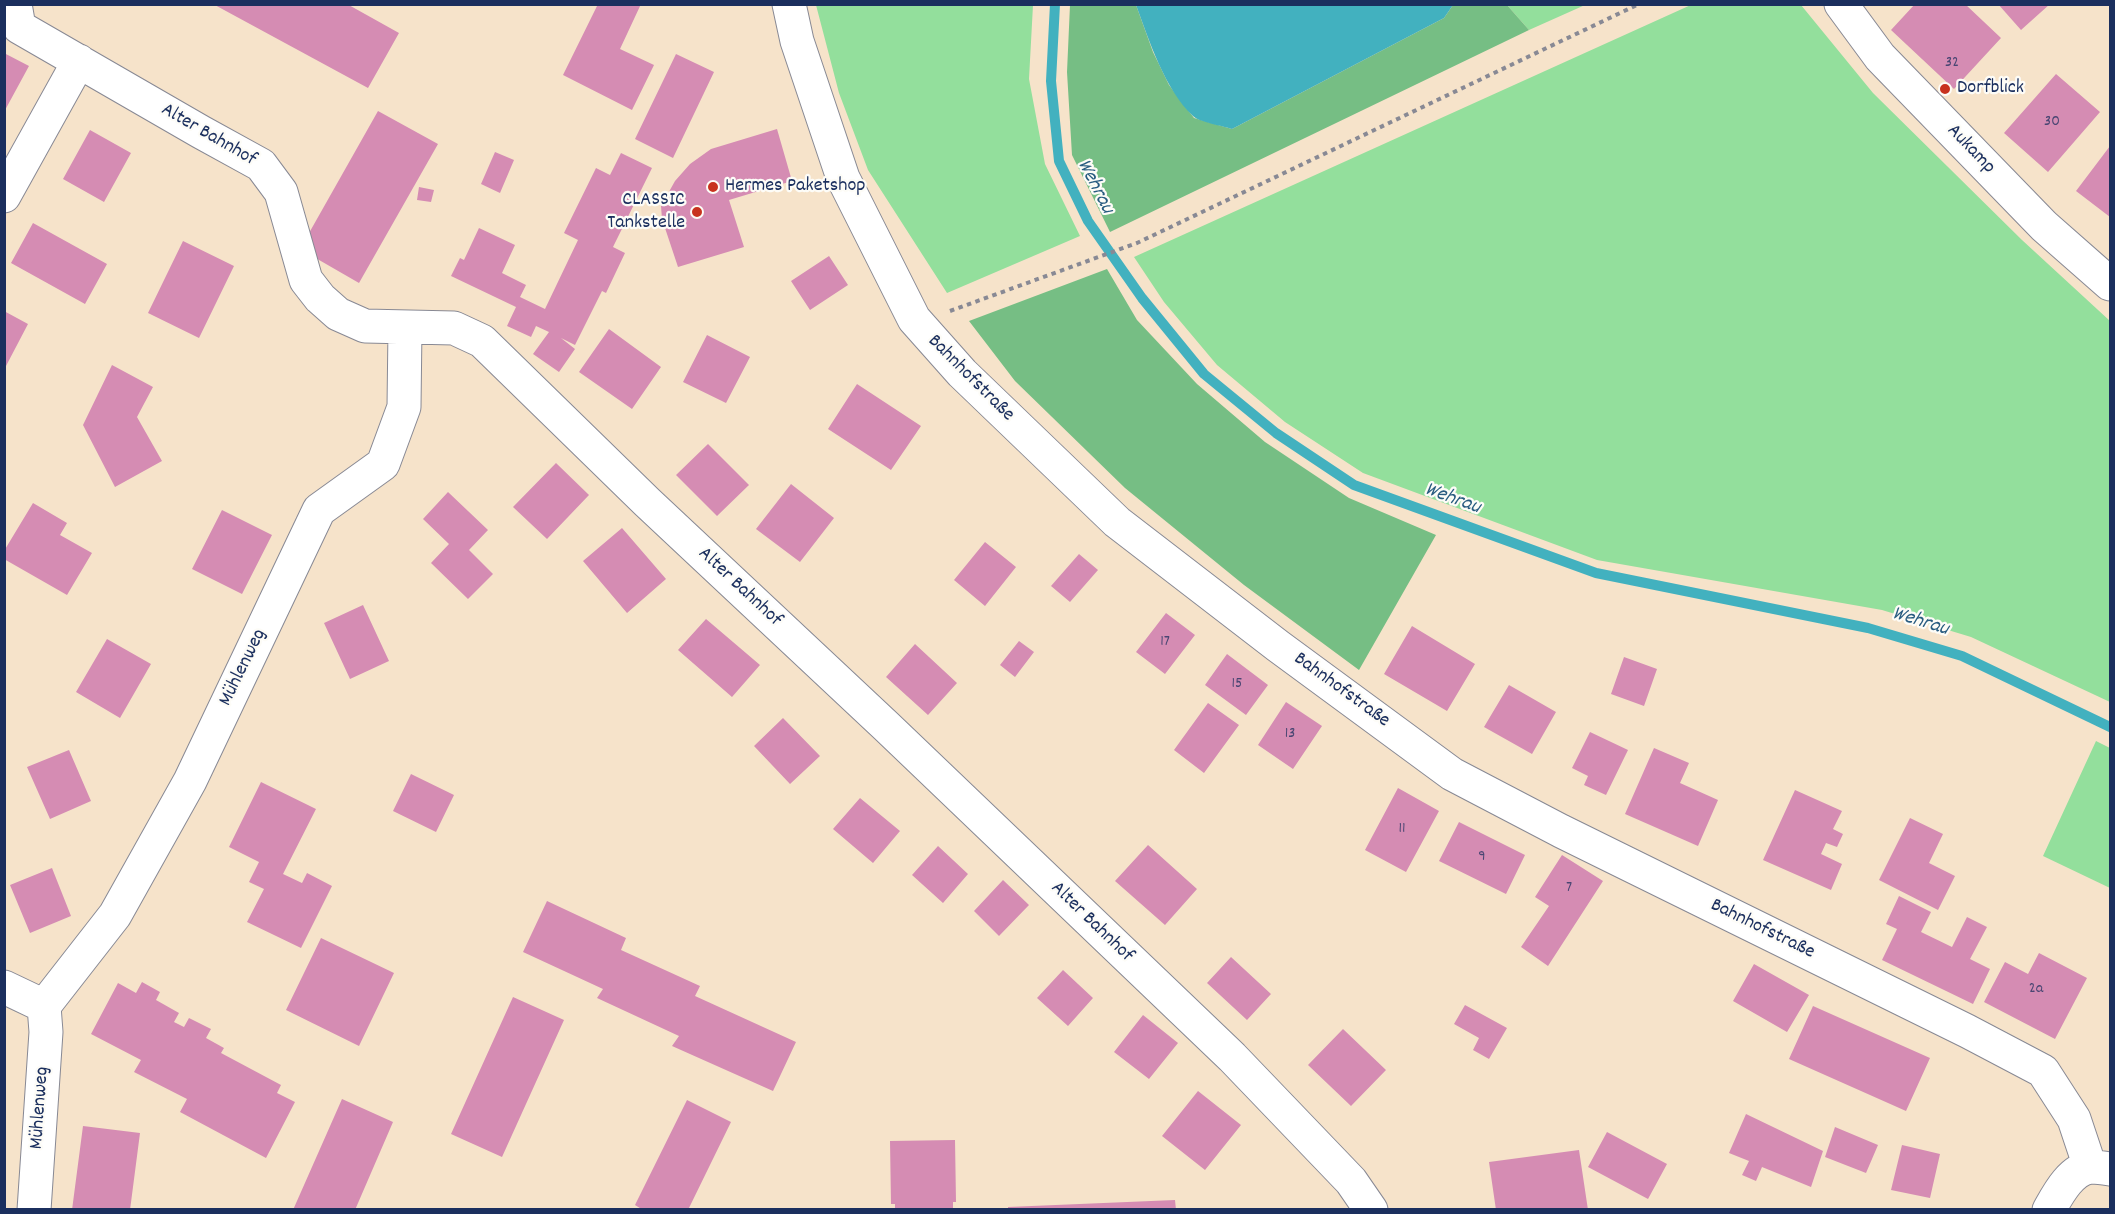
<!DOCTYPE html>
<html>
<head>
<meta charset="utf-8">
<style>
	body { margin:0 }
	#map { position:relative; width:2115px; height:1214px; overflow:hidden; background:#f6e3ca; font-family:Dekko,sans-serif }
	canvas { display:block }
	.frame { position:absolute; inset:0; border:6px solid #1b2f5e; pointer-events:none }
</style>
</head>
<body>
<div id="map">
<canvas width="2115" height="1214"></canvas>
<div class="frame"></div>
</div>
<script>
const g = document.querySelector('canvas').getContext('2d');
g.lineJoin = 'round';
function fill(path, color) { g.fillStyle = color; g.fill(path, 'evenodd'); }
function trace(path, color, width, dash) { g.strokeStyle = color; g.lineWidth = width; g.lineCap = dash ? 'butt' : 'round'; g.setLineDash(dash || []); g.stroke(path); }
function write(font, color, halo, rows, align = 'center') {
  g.font = font + ' Dekko,sans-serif'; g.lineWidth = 4.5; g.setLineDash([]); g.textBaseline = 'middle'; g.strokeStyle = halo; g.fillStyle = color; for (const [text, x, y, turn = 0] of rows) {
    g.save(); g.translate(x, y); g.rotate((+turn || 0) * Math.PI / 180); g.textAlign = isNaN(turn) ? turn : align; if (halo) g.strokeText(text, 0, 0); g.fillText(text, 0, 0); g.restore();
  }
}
fill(new Path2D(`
	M1693,4L1801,5L1873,93L2022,240L2110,321V702L1971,637L1882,610L1597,560L1363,473L1285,422L1217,365L1164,302L1134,257Z
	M816,5H1033L1029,79L1045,164L1080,236L947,293L868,170L839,93Z
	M1507,5H1585L1529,30Z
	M2096,741L2110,748V888L2043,856Z`), '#93df9c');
fill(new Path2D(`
	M1070,5H1136L1153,52L1169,85L1194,118L1232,129L1444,18L1453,5H1507L1529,30L1110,232L1072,155L1067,72Z
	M1107,269L1137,320L1197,384L1265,442L1349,498L1436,535L1359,670L1244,585L1125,488L1015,381L969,321Z`), '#76be84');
fill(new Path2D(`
	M1136,5V4L1453,5L1444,18L1232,129C1223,126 1199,122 1193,116C1165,90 1149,40 1136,5Z`), '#42b1bf');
trace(new Path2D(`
	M1055,4L1051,81L1059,161L1088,221L1142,298L1204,374L1276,433L1354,485L1596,573L1868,628L1962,656L2110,727`), '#42b1bf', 10);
fill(new Path2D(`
	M213,4H347L399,33L368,88Z
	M598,4H641L620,49L654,65L632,110L563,75Z
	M1915,4H1965L2001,38L1954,89L1891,30Z
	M1998,4H2050L2021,30Z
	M4,53L29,66L4,112Z
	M676,54L714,72L673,158L635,139Z
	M2056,74L2100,112L2048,172L2004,133Z
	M378,111L438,144L359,283L300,249Z
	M777,129L792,181L729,200L744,247L678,267L662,219L661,206L675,181L690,164L711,149Z
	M90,130L131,153L104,202L63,179Z
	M2110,146V217L2076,191Z
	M495,152L514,160L500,193L481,184Z
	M621,153L652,168L613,247L625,253L606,293L602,291L575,345L561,338L575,349L559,372L533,354L549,332L536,326L531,337L507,326L516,307L451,276L460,258L464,260L479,228L515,245L502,273L526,285L520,297L545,309L578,240L564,233L596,168L610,175Z
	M419,187L434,190L431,202L417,200Z
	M33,223L107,264L85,304L11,263Z
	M183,241L234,266L199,338L148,313Z
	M829,256L848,285L810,310L791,281Z
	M4,311L28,324L6,366L4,365Z
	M609,329L661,367L632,409L579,372Z
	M707,335L750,357L726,403L683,382Z
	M112,365L153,387L137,417L162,461L115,487L83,425Z
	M857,384L921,426L891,470L828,429Z
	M708,444L749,485L717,516L676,475Z
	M556,463L589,495L547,539L513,507Z
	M791,484L834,518L800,562L756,529Z
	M448,492L488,530L469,550L493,574L468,599L431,563L449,544L423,519Z
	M33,503L67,523L60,535L92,553L67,595L4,559V551Z
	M222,510L272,535L242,594L192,569Z
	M622,528L666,579L627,613L583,561Z
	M985,542L1016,567L985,606L954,580Z
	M1079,554L1098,570L1070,602L1051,586Z
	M363,605L389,661L350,679L324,623Z
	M1166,613L1195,635L1165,674L1136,652Z
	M706,619L760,665L732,697L678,650Z
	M1412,626L1475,664L1447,711L1384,674Z
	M107,639L151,664L120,718L76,692Z
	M1019,641L1034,652L1015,677L1000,665Z
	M915,644L957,683L928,715L886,677Z
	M1227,654L1268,685L1246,715L1205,685Z
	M1624,657L1657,669L1644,706L1611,694Z
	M1509,685L1556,712L1532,754L1484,727Z
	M1286,702L1322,726L1293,769L1258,745Z
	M1208,703L1239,725L1204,773L1174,750Z
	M783,718L820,756L790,784L754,746Z
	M1590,732L1628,750L1606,795L1584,785L1588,776L1572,768Z
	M1654,748L1689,763L1680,783L1718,800L1698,846L1625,814Z
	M69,750L91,801L50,819L27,767Z
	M411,774L454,795L436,832L393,811Z
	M261,782L316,809L283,874L302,883L307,873L332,886L301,948L247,922L264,889L249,882L259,862L229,847Z
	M1398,788L1439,811L1406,872L1365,850Z
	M1795,790L1842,811L1833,829L1843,834L1837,847L1826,843L1821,854L1842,864L1831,890L1763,860Z
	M860,798L900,831L873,863L833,829Z
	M1910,818L1943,834L1929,863L1955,876L1938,910L1879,880Z
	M1459,822L1525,855L1506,894L1439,861Z
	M1148,845L1197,889L1165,925L1115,881Z
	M938,846L968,874L943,903L912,875Z
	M1562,855L1603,881L1548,966L1521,947L1549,906L1535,897Z
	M52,868L71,916L30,933L10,885Z
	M1003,880L1029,905L999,936L974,911Z
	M1899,896L1931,912L1921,932L1952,947L1967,917L1987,927L1970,959L1990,969L1973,1004L1882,960L1897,929L1886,924Z
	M547,901L626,938L621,950L700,986L695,996L796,1042L773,1091L672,1046L679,1036L597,998L603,989L523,952Z
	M321,938L394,973L359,1046L286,1010Z
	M2039,953L2087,978L2055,1039L1984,1002L2005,962L2028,974Z
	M1231,957L1271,994L1247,1020L1207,983Z
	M1754,964L1809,995L1787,1032L1733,1001Z
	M1063,970L1093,998L1068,1026L1037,998Z
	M142,982L160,992L156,1000L179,1013L174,1022L184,1027L189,1018L211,1029L206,1038L224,1048L221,1053L281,1085L277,1093L295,1102L266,1158L180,1112L187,1099L134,1072L141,1060L91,1034L118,983L136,993Z
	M513,997L564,1020L502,1157L451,1134Z
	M1465,1005L1507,1028L1489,1059L1473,1050L1479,1038L1454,1024Z
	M1813,1006L1930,1058L1906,1111L1789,1059Z
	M1143,1015L1178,1043L1149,1079L1114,1052Z
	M1343,1029L1386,1070L1351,1106L1308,1065Z
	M1198,1091L1241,1125L1205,1170L1162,1136Z
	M342,1099L393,1122L355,1210H293Z
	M687,1100L731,1122L688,1210H643L635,1205Z
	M1746,1114L1823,1151L1811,1187L1762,1167L1756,1181L1742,1175L1749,1161L1729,1153Z
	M83,1126L140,1133L130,1210H72Z
	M1835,1127L1878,1145L1866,1173L1825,1157Z
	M1607,1132L1667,1164L1648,1199L1588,1167Z
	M955,1140L956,1202H953V1210H895V1204H891L890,1141Z
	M1902,1145L1940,1154L1930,1198L1891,1190Z
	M1579,1150L1588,1210H1496L1489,1162Z
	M1175,1200L1176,1210H1008V1207Z`), '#d58cb3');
const street = new Path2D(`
	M15,4L19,27L201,132L261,165L281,192L306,280L320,298L338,314L365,326L454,328L482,341L647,502L886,726L1232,1057L1351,1181L1371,1210
	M1841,4L1880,57L2044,226L2110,284
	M4,196L79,61
	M4,987L44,1006
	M34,1210L46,1032L44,1006L115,915L190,781L319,510L383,464L404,407L405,328`);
const secondary = new Path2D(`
	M789,4L797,41L843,178L914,319L962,373L1117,522L1278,646L1452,774L1561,831L1967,1031L2043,1071L2074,1119L2090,1167
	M2049,1210C2058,1194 2071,1169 2091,1167C2097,1167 2104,1168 2110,1169`);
trace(street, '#888994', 35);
trace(secondary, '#888994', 35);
trace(new Path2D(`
	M950,311L1137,243L1639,4`), '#888994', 4, [4.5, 4.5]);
trace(street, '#fff', 33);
trace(secondary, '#fff', 33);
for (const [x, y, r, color] of [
	[1945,89,6,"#c8321e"],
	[713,187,6,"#c8321e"],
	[697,212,6,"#c8321e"]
]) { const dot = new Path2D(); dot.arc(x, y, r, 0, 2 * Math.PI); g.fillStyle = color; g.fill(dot); trace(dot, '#fdfcf7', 2); }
write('16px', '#4a4673', null, [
	["32",1952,64],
	["30",2052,123],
	["17",1165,643],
	["15",1237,685],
	["13",1290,735],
	["11",1402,830],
	["9",1482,858],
	["7",1569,889],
	["2a",2036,990]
]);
write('20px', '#1b2f5e', '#fdfcf7', [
	["Dorfblick",1957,89],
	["Hermes Paketshop",725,187],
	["CLASSIC",685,201,"right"],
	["Tankstelle",685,224,"right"]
], 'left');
write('20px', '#1b2f5e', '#fdfcf7', [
	["Alter Bahnhof",208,136,30],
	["Aukamp",1970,150,46],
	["Bahnhofstraße",970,379,45],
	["Alter Bahnhof",739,588,43],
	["Mühlenweg",244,668,-64],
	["Bahnhofstraße",1341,691,36],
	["Alter Bahnhof",1091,923,44],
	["Bahnhofstraße",1762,930,26],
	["Mühlenweg",41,1108,-86]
]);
write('italic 21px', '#295c80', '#fdfcf7', [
	["Wehrau",1094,187,63],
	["Wehrau",1452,500,20],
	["Wehrau",1920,623,17]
]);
</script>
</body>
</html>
